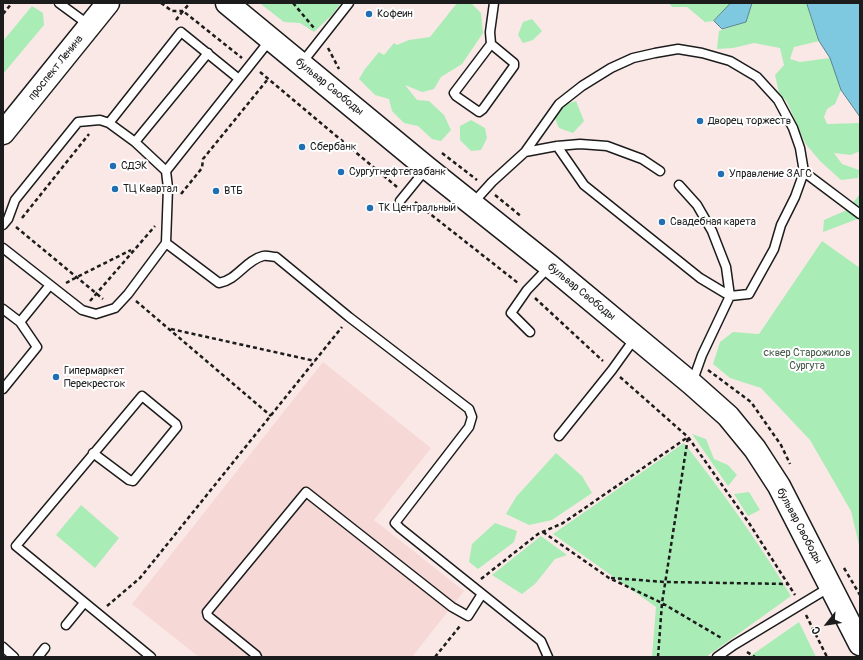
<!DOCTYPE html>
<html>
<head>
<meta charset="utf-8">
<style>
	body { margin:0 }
	#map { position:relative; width:863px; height:660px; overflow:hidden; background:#fae8e7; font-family:Pangolin,sans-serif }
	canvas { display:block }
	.frame { position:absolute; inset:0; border:4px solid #1c1c1c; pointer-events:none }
	.north { position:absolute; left:807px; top:604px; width:40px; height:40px; -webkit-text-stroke:3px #fff; paint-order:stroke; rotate:240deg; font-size:11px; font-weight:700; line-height:16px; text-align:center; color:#1c1c1c }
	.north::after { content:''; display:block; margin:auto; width:14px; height:18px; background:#1c1c1c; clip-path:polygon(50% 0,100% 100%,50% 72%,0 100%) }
</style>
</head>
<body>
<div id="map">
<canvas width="863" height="660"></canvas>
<div class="frame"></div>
<div class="north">С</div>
</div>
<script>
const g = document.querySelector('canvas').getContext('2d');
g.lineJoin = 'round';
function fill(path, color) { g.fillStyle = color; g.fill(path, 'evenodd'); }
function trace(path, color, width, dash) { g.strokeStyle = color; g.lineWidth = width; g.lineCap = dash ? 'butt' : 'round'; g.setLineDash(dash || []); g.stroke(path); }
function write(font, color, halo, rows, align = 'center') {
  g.font = font + ' Pangolin,sans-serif'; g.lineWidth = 4; g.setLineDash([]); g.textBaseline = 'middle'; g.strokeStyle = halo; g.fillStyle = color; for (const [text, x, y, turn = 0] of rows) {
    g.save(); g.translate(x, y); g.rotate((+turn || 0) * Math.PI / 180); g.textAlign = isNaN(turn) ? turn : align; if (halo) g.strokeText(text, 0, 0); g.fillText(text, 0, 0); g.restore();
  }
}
fill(new Path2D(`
	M323,362L431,448L374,520L464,591L412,657H199L132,604Z`), '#f6d8d6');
fill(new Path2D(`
	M261,3H341L332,15L314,32L300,23L284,22L262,5Z
	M457,3H471L481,13L483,33L462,64L441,77L434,89L422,92L405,85L417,100L429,101L444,115L451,130L441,141L432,139L418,126L404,123L392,111L389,99L375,95L359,79L365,69L379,52L384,55L394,43L397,45L409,40L430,37Z
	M669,3H731L714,21L705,22L687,7H672Z
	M752,3H807L819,41L794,47L790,59L800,62L830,58L841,90L835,104L827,109L824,117L827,124L860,123V151L851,155L834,153L842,164L859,170L858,178L841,180L820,161L805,143L787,102L779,93L775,75L784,65L780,48L754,43L733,48L717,49L719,31L746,22Z
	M32,6L43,13L44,25L3,74V41Z
	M532,19L542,31L533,40L523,43L518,35L523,22Z
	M576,101L584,121L573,133L559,128L554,116L563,105Z
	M471,120L485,128L487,138L481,150L471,151L460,140V126Z
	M860,194V218L823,232L824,220L847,210Z
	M822,241L860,268V549L851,511L810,440L761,388L730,378L713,364L720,342L733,332L759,334Z
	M692,434L706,439L714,459L728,465L737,475L728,486Z
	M684,443C723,492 759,543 791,596L706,657H652L656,607L553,534Z
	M556,453L582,476L592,493L552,520L529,525L506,514L516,497Z
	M749,492L760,510L748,516L734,494Z
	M81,505L119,538L95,568L56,535Z
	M495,523L517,531L514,542L478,569L469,562L472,544Z
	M541,536L567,555L555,559L535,584L522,594L492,575Z
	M799,622L816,657H748H749Z`), '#a9ecb6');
const water = new Path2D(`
	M731,3H752L746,22L722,29L714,21Z
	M807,3H860V117L841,90L830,58L819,41Z`);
fill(water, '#7ec9df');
trace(water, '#578491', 1);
const service = new Path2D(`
	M59,3L89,25
	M491,44L454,93L456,96L479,112L483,109L514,66V63L491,44L490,32L494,3
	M301,64L349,3
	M239,79L270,40
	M109,123L181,32L239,79L166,171
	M135,142L208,53
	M525,152L559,104L582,86L611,68L633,58L655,53L678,49L702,53L730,61L757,77L778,100L793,128L800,148L804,172L795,197L781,225L774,249L749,294L730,296L700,278L584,185L557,146
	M804,172L860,214
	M679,185L697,205L712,231L726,267L730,296L702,355L692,383
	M400,201L426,169
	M473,203L492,182L525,152L557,146L580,144L607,146L642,159L660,171
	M3,225L8,219L15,200L78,122L100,120L109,123L135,142L166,171L168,188L166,243L128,294L115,308L96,314L82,310L3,248
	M166,243L219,283C237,280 246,260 263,256C267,255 272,257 276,257L349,317L469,409L472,417L469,427L395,523L400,528L541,641L548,657
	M3,309L20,322L37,347L3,389
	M20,322L50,285
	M530,332L511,313L527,290L549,267
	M559,436L612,370L635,338
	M93,453L129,480L133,481L177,427L176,424L142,396L16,546L151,657
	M66,625L84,603
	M3,647L14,657
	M38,657L45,648
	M257,657L256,655L208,616L207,612L306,492L452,607L468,616L482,594
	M717,657L734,645L830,587`);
const secondary = new Path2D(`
	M227,3L427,168L550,266L692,384L728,416L755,449L779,486L860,644`);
const primary = new Path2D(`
	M3,133L108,3`);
trace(service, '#1c1c1c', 11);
trace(secondary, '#1c1c1c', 25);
trace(primary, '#1c1c1c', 25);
trace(new Path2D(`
	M161,3L172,11H183L190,3
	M293,3L314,28
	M3,14L12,3
	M176,20L183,11L242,58
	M328,48L339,69
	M260,72L397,187
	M442,153L477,180
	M181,194L202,168L203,159L268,79
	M495,195L522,217
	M415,202L518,283
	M22,218L89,134
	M16,227L103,299
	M66,283L77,277L131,250
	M535,298L603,361
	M90,301L155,226
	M136,301L271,416
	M171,329L315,361
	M708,370L751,402L781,445L790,464
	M620,377L688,437L749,523L795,595
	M543,532L609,578L662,603L723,639
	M844,568L860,595
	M611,578L665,582L788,584
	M481,579L538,534L563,523L688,437
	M107,606L140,578L342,327
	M806,615L827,657
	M747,652L755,657
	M435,657L460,626
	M658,657L662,603L688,437`), '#1c1c1c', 2.5, [4, 3]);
trace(service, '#fff', 8);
trace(secondary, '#fff', 22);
trace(primary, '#fff', 22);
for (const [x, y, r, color] of [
	[369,14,4,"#1f6fb2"],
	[700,121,4,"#1f6fb2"],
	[302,147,4,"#1f6fb2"],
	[113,166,4,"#1f6fb2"],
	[341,172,4,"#1f6fb2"],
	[721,174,4,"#1f6fb2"],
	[115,189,4,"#1f6fb2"],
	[216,191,4,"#1f6fb2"],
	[370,208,4,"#1f6fb2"],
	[662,222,4,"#1f6fb2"],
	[56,377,4,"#1f6fb2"]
]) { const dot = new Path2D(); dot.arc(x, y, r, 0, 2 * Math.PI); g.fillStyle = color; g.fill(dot); trace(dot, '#fff', 1.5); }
write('11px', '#1c1c1c', '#fff', [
	["Кофеин",377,14],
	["Дворец торжеств",708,121],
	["Сбербанк",310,147],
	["СДЭК",121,166],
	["Сургутнефтегазбанк",349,172],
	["Управление ЗАГС",729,174],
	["ТЦ Квартал",123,189],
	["ВТБ",224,191],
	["ТК Центральный",378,208],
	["Свадебная карета",670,222],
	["Гипермаркет",64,371],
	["Перекресток",64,384]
], 'left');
write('11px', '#1c1c1c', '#fff', [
	["проспект Ленина",56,68,-51],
	["бульвар Свободы",329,87,39],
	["бульвар Свободы",581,292,39],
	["бульвар Свободы",799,526,62]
]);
write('11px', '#465a4a', '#fff', [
	["сквер Старожилов",807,353],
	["Сургута",807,366]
]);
</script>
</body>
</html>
